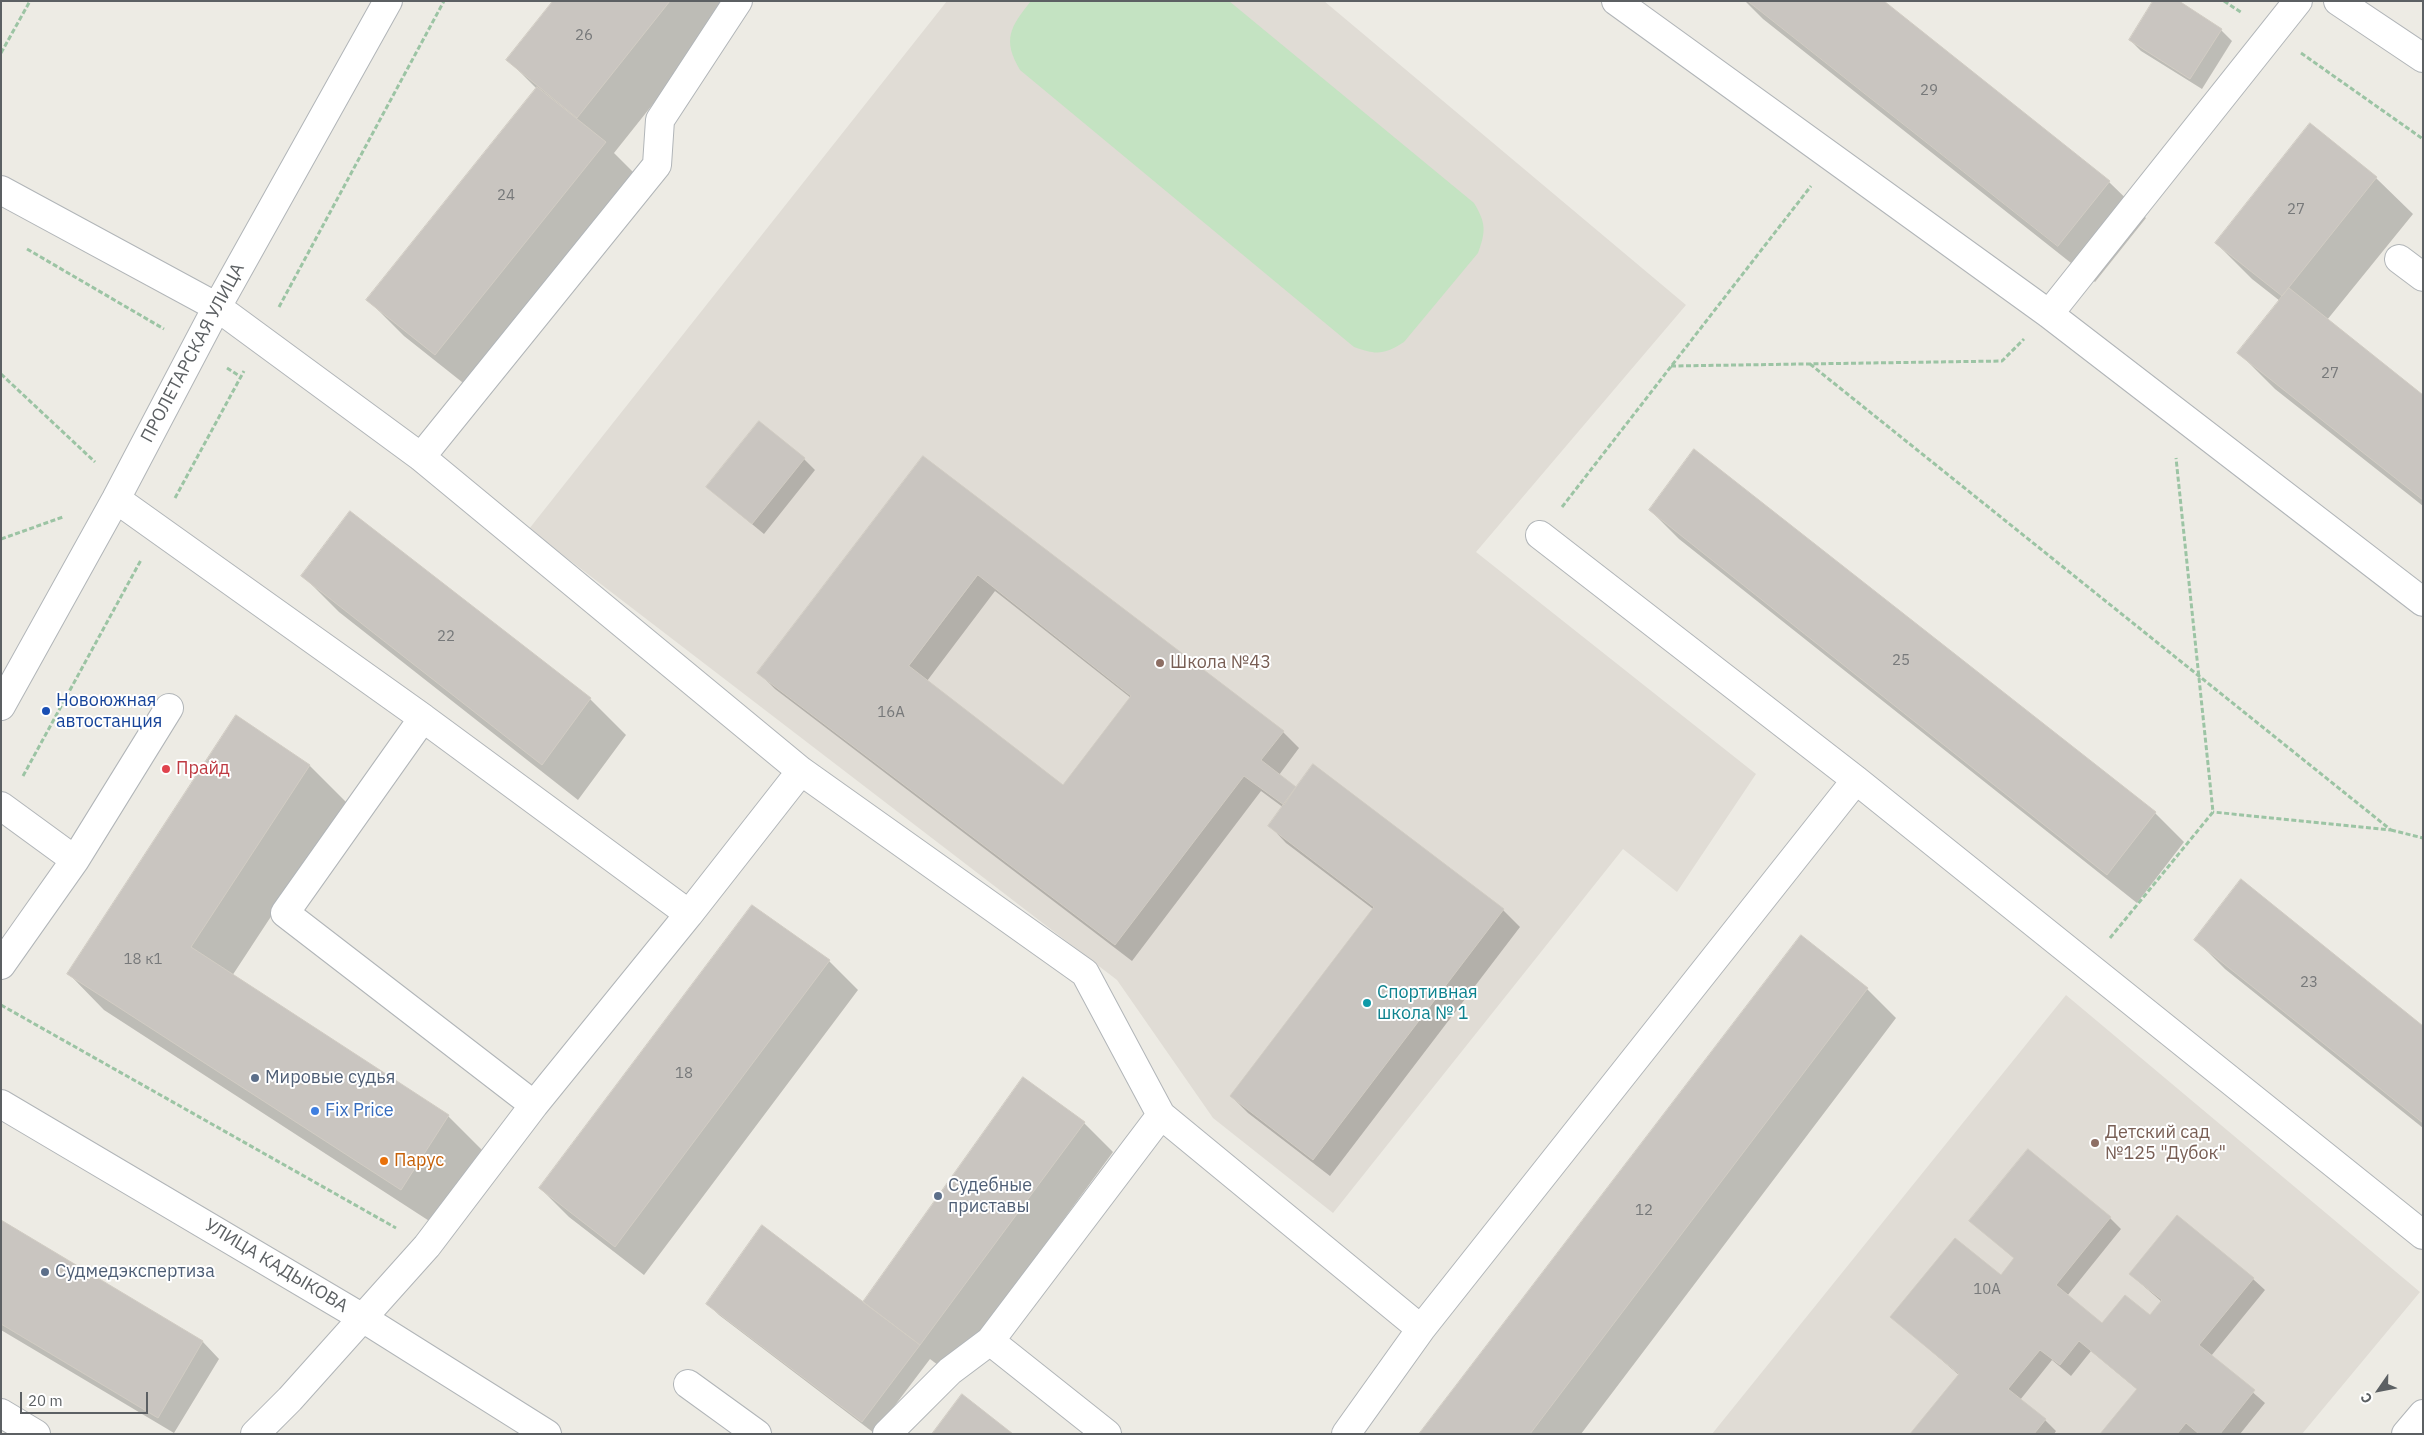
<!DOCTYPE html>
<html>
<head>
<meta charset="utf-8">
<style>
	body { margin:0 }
	#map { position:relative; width:2424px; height:1435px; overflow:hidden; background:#edebe4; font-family:"IBM Plex Sans",sans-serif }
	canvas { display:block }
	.frame { position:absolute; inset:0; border:2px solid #5c6063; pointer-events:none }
	.north { position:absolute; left:2354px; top:1365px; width:50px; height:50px; -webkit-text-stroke:4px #fff; paint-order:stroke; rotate:237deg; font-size:14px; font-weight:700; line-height:20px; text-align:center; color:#5c6063 }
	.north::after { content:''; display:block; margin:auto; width:18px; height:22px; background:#5c6063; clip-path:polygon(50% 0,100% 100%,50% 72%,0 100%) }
	.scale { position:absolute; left:20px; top:1392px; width:128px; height:22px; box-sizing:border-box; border:2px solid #5c6063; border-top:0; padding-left:6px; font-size:15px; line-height:18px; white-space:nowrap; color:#5c6063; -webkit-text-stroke:4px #fff; paint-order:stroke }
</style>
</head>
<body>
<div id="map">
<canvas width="2424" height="1435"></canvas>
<div class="frame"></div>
<div class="north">С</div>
<div class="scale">20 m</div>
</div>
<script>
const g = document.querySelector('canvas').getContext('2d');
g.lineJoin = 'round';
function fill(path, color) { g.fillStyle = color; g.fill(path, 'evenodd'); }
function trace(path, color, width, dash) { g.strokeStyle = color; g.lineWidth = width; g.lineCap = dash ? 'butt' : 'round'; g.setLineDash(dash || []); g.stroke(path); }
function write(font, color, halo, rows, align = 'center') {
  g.font = font + ' "IBM Plex Sans",sans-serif'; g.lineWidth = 4; g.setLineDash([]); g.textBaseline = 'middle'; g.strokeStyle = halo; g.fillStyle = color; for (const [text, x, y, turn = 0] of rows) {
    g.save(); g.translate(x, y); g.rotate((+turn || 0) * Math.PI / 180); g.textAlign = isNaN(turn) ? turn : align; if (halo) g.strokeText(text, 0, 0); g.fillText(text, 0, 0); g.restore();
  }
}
fill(new Path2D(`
	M947,1H1324L1686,305L1476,552L1756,774L1677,892L1623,849L1333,1213L1213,1118L1117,980L529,529Z
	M2066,995L2420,1292L2302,1434H1712Z`), '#e0dcd5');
fill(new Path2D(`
	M1031,1H1229L1474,203C1486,223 1486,231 1478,253L1404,342C1384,355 1376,355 1354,347L1020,70C1002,40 1010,27 1031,1Z`), '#c4e3c2');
fill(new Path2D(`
	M554,1H735L614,153L641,180L472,390L404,336L368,300L537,89L508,60Z
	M1745,1H1882L2109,182L2146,218L2095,282L1763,19Z
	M2221,30L2232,41L2202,89L2141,51L2130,40Z
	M2310,125L2376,178L2413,214L2327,320L2423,396V506L2275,389L2239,353L2280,301L2252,279L2216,243Z
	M1694,450L2155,813L2184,842L2137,903L1679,539L1650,510Z
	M923,458L1283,732L1299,748L1279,775L1296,789L1314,765L1503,910L1520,927L1330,1176L1248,1113L1231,1096L1373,909L1286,843L1270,826L1284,808L1261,791L1132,961L775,689L759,673ZM995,591L1131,698L1064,787L927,681Z
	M804,459L815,470L764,534L707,487Z
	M303,576L590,699L626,735L578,800L339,612Z
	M236,717L310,766L346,802L232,976L448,1116L485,1153L437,1226L104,1010L68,973Z
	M2196,940L2423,1028V1128L2225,969Z
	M829,961L858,990L644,1275L569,1217L540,1188Z
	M1867,989L1896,1018L1581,1434H1420Z
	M1084,1123L1113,1152L950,1374L930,1359L874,1433L719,1315L708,1304H863Z
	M2110,1218L2121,1229L2067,1296L2102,1325L2150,1316L2162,1302L2130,1274L2253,1279L2265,1290L2211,1356L2265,1403L2240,1434H2102L2138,1390L2091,1351L2071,1376L2052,1360L2020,1400L2045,1420L2056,1431L2054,1434H1912L1959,1375L1892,1317L2001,1276L2015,1259L1971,1221Z
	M1,1222L203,1342L219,1359L174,1433L1,1330Z`), '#0003');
const building = new Path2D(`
	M553,1H670L577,118L506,60Z
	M1748,1H1884L2110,181L2058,246Z
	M2153,1H2179L2222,29L2190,79L2129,40Z
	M537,87L606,142L435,355L366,300Z
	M2310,123L2377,177L2282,296L2215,243Z
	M2289,288L2423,395V500L2237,353Z
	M759,421L805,458L752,524L706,487Z
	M1694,449L2156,812L2107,875L1649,510Z
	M923,456L1284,731L1261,760L1296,787L1284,805L1244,776L1115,945L757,673ZM978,575L1131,696L1063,785L909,666Z
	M350,511L591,698L542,765L301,576Z
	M236,715L310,765L191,947L449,1115L401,1190L67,974Z
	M1313,764L1504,909L1313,1160L1230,1096L1374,907L1268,826Z
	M2241,879L2423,1026V1123L2194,940Z
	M752,905L830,960L615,1247L539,1188Z
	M1801,935L1868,988L1530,1434H1419Z
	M1023,1077L1085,1122L920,1345L863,1302Z
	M2028,1149L2111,1217L2056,1285L2102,1323L2125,1295L2150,1315L2162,1300L2129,1274L2177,1215L2254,1278L2199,1345L2255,1390L2220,1434H2199L2186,1423L2177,1434H2100L2137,1389L2079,1341L2060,1365L2040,1350L2008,1389L2046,1419L2034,1434H1910L1959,1374L1890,1317L1955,1238L2001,1275L2014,1258L1969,1221Z
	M1,1220L203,1341L158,1418L1,1324Z
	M762,1225L920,1345L862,1422L706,1304Z
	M962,1394L1013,1434H932Z`);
fill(building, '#c9c5c0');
trace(building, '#d1ccc3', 1);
const minor = new Path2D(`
	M1616,1L2049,314L2423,602
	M2338,1L2423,58
	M1,190L217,307L421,457L801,771L1085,973L1161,1115L1421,1329
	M2399,259L2423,277
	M2049,314L2298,1
	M421,457L657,165L660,120L738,1
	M116,499L423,718
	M1540,535L1856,780L2423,1235
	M1,706L116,499L217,307L388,1
	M1,806L75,860
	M1,965L75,860L169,708
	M1,1104L361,1317L547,1434
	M534,1105L285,913L423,718L689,914L801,771
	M688,1384L757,1434
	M1,1413L36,1434
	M255,1434L290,1399L427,1246L534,1105L689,914
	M887,1434L950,1371L990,1341
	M1107,1434L990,1341L1161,1115
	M1346,1434L1421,1329L1856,780
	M2406,1434L2423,1414`);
trace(minor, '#b1b5b8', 30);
trace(new Path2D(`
	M2224,1L2242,13
	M1,53L30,1
	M2301,53L2423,139
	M27,249L164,329
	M279,307L444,1
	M1810,364L2391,830L2213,812
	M1671,366L2002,361L2024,339
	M227,368L241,377
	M1,374L95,462
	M175,498L244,371
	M1562,507L1811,186
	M1,539L63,517
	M23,776L141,560
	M2391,830L2423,838
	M2110,938L2213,812L2176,458
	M1,1005L396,1228`), '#9cc4a4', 3, [5, 2.5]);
trace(minor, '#fff', 28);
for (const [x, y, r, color] of [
	[1160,663,5,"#8d6e63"],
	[46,711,5,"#1a4fb4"],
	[166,769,5,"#e0444e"],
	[1367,1003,5,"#0f9aa8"],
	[255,1078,5,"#5c6f8a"],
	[315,1111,5,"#3f7fe0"],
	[2095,1143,5,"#8d6e63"],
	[384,1161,5,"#e8710a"],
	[938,1196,5,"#5c6f8a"],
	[45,1272,5,"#5c6f8a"]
]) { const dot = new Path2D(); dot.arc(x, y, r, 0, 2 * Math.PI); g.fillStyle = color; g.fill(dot); trace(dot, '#fff', 2); }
write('15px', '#77797a', null, [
	["26",584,36],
	["29",1929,91],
	["24",506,196],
	["27",2296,210],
	["27",2330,374],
	["22",446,637],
	["25",1901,661],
	["16А",891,713],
	["18 к1",143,960],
	["23",2309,983],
	["18",684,1074],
	["12",1644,1211],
	["10А",1987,1290]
]);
write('18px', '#5c6063', '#fff', [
	["ПРОЛЕТАРСКАЯ УЛИЦА",193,353,-62],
	["УЛИЦА КАДЫКОВА",276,1266,31]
]);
write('18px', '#785e54', '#fff', [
	["Школа №43",1170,663],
	["Детский сад",2105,1133],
	["№125 \"Дубок\"",2105,1154]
], 'left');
write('18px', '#164399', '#fff', [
	["Новоюжная",56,701],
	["автостанция",56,722]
], 'left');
write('18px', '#be3a42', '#fff', [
	["Прайд",176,769]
], 'left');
write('18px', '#0d838f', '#fff', [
	["Спортивная",1377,993],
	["школа № 1",1377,1014]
], 'left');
write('18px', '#4e5e75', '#fff', [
	["Мировые судья",265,1078],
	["Судебные",948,1186],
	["приставы",948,1207],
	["Судмедэкспертиза",55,1272]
], 'left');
write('18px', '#366cbe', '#fff', [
	["Fix Price",325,1111]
], 'left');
write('18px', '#c56008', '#fff', [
	["Парус",394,1161]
], 'left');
</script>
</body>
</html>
